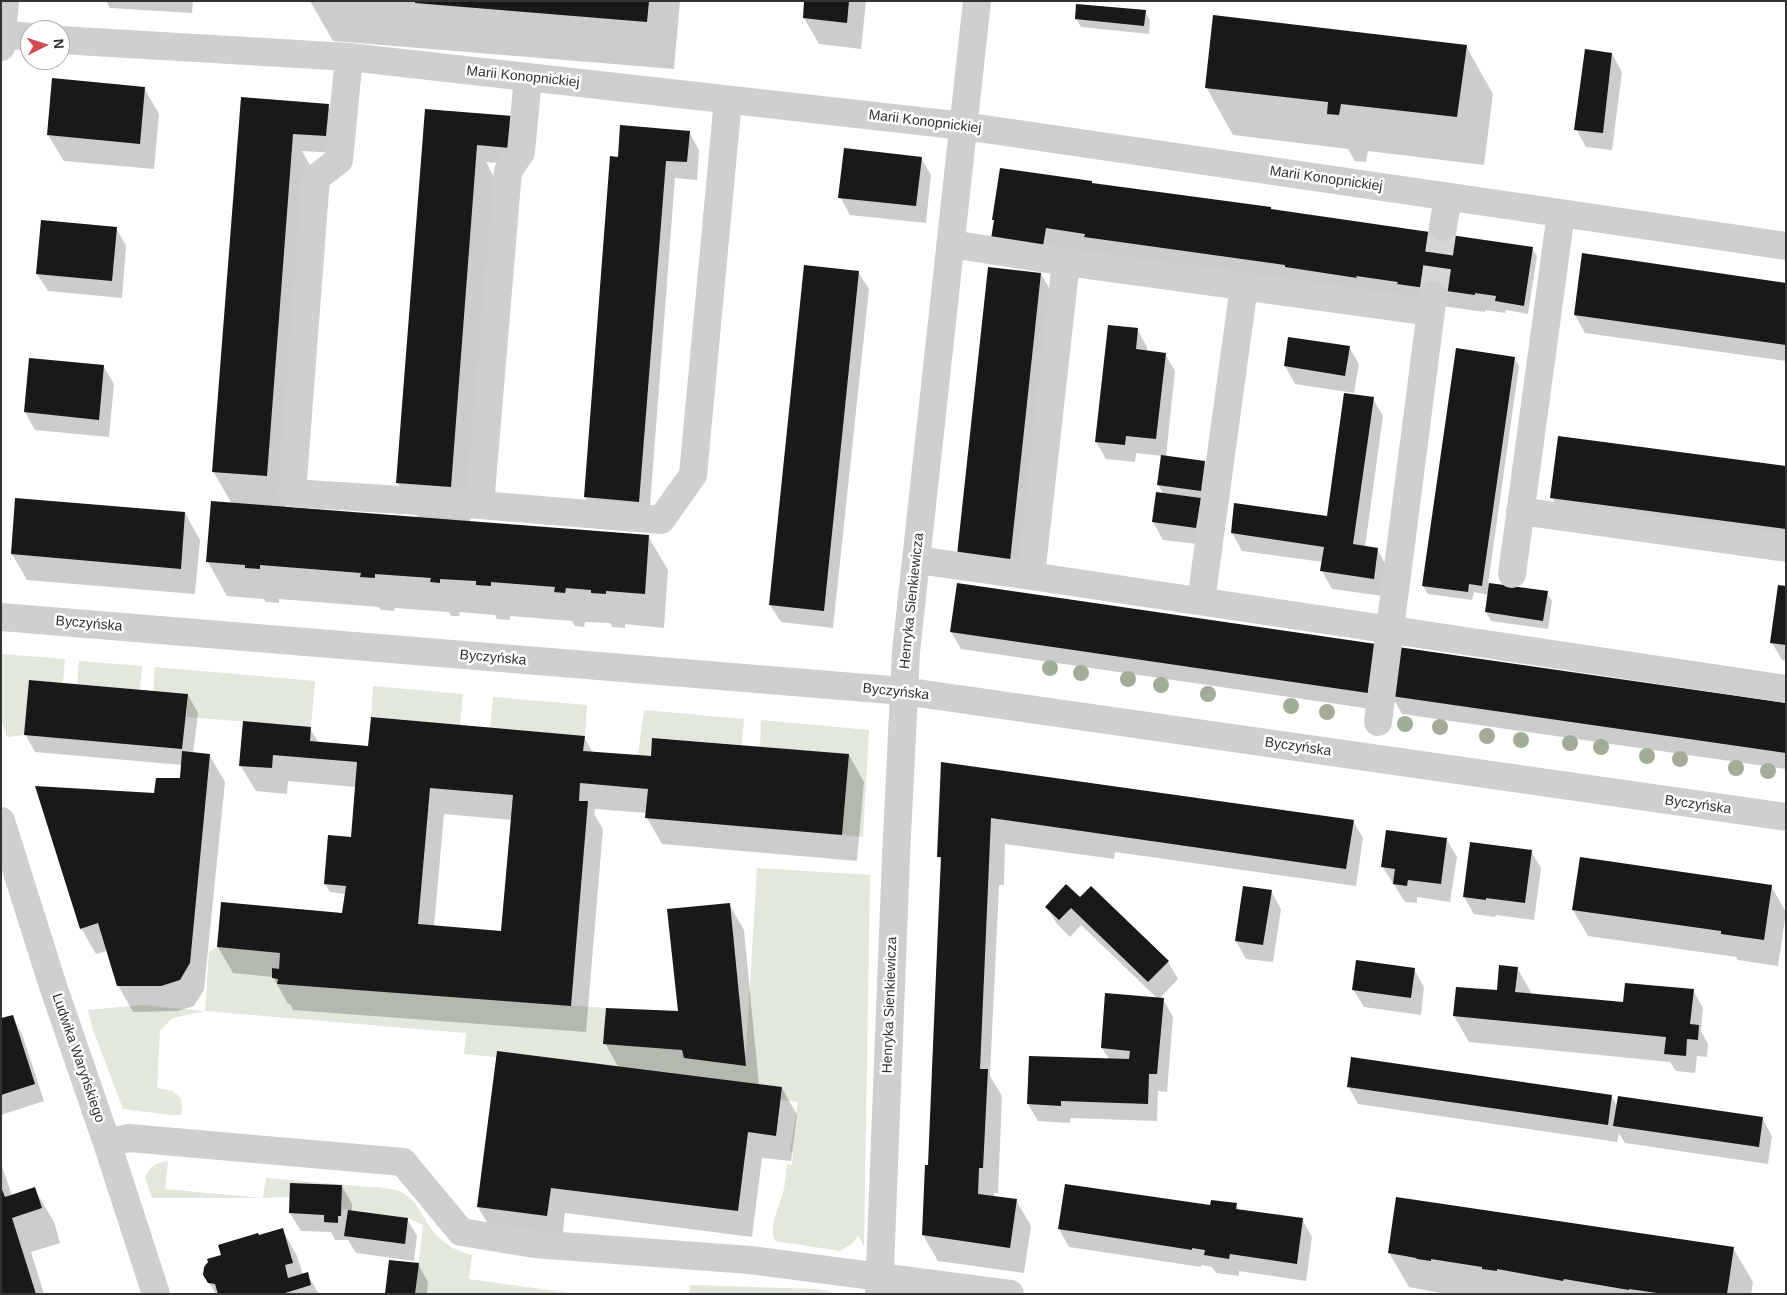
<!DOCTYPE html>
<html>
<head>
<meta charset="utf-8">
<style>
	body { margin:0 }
	#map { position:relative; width:1787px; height:1295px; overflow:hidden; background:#fff; font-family:Helvetica,sans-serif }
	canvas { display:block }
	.frame { position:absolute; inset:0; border:2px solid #323232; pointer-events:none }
	.north { position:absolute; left:20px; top:20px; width:50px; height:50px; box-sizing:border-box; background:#fff; border:1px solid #adadad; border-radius:50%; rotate:85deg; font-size:14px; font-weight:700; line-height:20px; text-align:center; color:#323232 }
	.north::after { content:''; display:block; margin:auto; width:18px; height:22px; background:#d34a53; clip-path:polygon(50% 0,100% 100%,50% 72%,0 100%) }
</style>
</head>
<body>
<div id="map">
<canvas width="1787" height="1295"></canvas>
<div class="frame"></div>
<div class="north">N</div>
</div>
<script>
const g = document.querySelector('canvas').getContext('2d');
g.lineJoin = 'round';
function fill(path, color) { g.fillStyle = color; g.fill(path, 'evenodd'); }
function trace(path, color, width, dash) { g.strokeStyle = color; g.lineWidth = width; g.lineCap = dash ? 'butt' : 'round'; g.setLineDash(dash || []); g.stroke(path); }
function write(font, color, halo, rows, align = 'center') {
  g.font = font + ' Helvetica,sans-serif'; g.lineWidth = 5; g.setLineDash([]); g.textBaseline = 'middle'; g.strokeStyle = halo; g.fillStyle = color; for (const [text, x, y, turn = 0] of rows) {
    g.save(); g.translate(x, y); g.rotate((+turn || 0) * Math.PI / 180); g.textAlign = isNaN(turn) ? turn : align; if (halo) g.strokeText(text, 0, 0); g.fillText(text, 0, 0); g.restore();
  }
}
fill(new Path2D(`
	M1,654L65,659L63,683L29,680L24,735L7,737L1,718Z
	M79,661L142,666L140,690L77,684Z
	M155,667L315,681L311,727L187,717L188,694L153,691Z
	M373,686L463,694L460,725L371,717Z
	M493,697L587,705L585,736L490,728Z
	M644,710L744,719L742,745L653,738L651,756L638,755Z
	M761,720L869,730L863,837L842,835L849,754L760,747Z
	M757,868L870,875L864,1247L858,1235L853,1243L840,1251L775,1241C768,1224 781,1205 784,1188C786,1180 786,1172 787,1164L792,1165L793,1153L790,1151L798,1102L781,1100L782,1087L497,1051L496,1057L464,1054L466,1033L205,1011L173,1018L160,1030L157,1088L172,1091L181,1098L182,1109L180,1115H171L123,1109L92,1027L88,1010L142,1005L205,1011L209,952L217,947L280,953L279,969L272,968V978L278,979L277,984L606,1008L682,1050L684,1058L745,1066Z
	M168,1161L165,1189L263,1198L266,1178C297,1181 327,1183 358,1186C373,1188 394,1186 406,1195C415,1201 420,1211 425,1219C436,1239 450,1249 472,1255L469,1279L577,1294H415L423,1225L408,1218L342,1209V1185L290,1183V1197L264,1198H152L145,1178C150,1165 156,1163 168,1161Z
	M690,1285L818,1289L840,1294H689Z`), '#e2e8dc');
fill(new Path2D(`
	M106,1H193L192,13L110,8Z
	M310,1H680L674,69L333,41Z
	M806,1H866L861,49L819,44L804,18Z
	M1145,12L1150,20L1149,34L1081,27L1076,19Z
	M1466,46L1493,94L1484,165L1368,151L1366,162L1355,161L1348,149L1233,135L1206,87Z
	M1612,54L1622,72L1612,150L1586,147L1576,129Z
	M53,79L144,88L159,114L154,169L64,161L48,135Z
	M242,98L328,105L338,123L336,153L302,151L312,169L286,508L418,518L397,482L426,111L512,117L520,165L486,162L496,181L470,522L648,536L668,570L664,628L625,624V628L612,627L610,623L585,622L584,627L575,626L572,621L510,616V620L497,619L495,615L460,612L459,616H451L449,612L395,608L394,611L381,610L379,607L279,599V603L266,602L264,599L227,596L208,562L232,504L213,471Z
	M689,132L699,150L697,180L675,178L649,519L595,515L585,497L611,158H619Z
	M921,158L931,175L926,223L850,215L840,197Z
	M1182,197L1532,248L1537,256L1528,314L1506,310L1505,313L1485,310V312L1061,253L995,222L993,219Z
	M116,228L126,246L122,298L48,291L37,274Z
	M858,272L869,289L833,628L781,622L770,605Z
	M1041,274L1056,300L1025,587L973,581Z
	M1786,284V361L1585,333L1575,315Z
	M1137,329L1147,347V352L1165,354L1175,371L1166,457L1204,462L1214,480L1206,545L1163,540L1153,522L1164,495L1158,485L1162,456L1136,453L1135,462L1106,459L1096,442Z
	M1349,347L1359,364L1354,393L1295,384L1285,366Z
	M1514,358L1519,366L1488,584L1547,593L1552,601L1548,629L1491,621L1486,612L1489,595L1474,592L1472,600L1428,594L1423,586Z
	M30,359L104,367L114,384L109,437L35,430L25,412Z
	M1373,399L1383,416L1365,547L1377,549L1387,567L1383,596L1332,589L1322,571L1323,562L1242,551L1232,533L1328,518Z
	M1786,467V545L1562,515L1552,497Z
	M185,513L200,540L195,594L27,580L12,554Z
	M1786,587V661L1782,660L1772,643Z
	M951,632L1375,645L1378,710L961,649Z
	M188,695L198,713L193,754L210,756L225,782L204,990L194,1006L177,1011L133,1012L118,985L107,951L96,954L81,928L155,795L181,779L182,765L35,752L25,734Z
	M1392,696L1786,704V769L1402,714Z
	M310,729L319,743L369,748L584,737L593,753L638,757L849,755L864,782L857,861L662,844L647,818V813L595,809L594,814L603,829L586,1032L293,1010L290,1004H288L273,977L233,973L218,947L343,914L346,894L330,892L325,884L352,838L356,787L288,781L287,794L256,791L240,765ZM444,814L512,820L502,932L434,927Z
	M943,764L1353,821L1363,838L1356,886L1115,852L1114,859L1005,844L1004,885H999L990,1076L1002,1096L998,1193H994V1197L1016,1200L1031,1226L1024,1273L938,1261L923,1235L929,1167L942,863L939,857Z
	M1447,840L1457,857L1450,902L1417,897V903L1405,902L1382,866Z
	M1531,851L1541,868L1534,920L1496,915L1495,917L1474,914L1464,897Z
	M1771,886L1786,912L1778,966L1738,960L1736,957L1588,936L1573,910Z
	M1271,891L1281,909L1273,962L1246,959L1236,941Z
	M1080,899L1168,962L1178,979L1159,999H1163L1173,1017L1167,1092L1158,1091L1157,1121L1070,1118V1123L1038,1121L1028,1104L1109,1059L1102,1048L1158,999L1081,925L1070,937L1057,924L1047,907Z
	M729,904L744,930L759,1086L782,1088L797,1115L791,1161L762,1158L752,1237L565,1213L562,1241L493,1233L478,1207L619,1068L605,1043L679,1012Z
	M1517,968L1532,994L1625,1003L1693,990L1703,1008L1701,1031L1708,1044L1707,1057L1697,1056L1695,1073L1676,1071L1670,1062L1469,1042L1454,1016L1498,992Z
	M1414,969L1424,987L1421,1015L1364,1007L1353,989Z
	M12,1016L22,1034L44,1101L1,1115V1020Z
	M1348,1086L1611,1096L1618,1107L1762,1118L1772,1136L1768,1164L1625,1143L1619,1133L1617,1142L1358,1104Z
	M1,1163L12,1196L34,1188L54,1222L60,1243L31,1252L44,1294H1Z
	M291,1184L342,1186L352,1204V1211L407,1219L417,1236L414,1261L356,1253L348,1240H335L331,1232L301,1231L290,1213Z
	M1236,1205L1239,1210L1302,1219L1312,1237L1306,1281L1239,1271V1276L1216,1273L1212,1267L1201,1265V1267L1069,1247L1059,1229L1211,1206Z
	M282,1229L297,1256L303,1275L307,1274L319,1294H216L204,1275L222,1256L259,1237Z
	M1733,1248L1753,1282L1751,1294H1445L1409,1287L1389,1253Z
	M418,1264L428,1282L427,1294H386Z`), '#0003');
fill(new Path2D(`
	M415,1H649L647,22L415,3Z
	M804,1H849L847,23L803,18Z
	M1076,4L1146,10L1144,26L1075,19Z
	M1213,15L1467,45L1457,117L1341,104L1339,115L1327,114L1328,102L1205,88Z
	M1585,49L1612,53L1603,133L1574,130Z
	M52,78L145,87L140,144L47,135Z
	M241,97L329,104L326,136L293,134L267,476L212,472Z
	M425,109L513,116L510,148L477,145L451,487L396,483Z
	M620,125L690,131L687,162L666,161L639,502L584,497L610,156L618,157Z
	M844,148L922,157L916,206L838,198Z
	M1000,168L1092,181V183L1271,207V209L1533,247L1524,306L1495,301L1496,296L1475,293V295L1397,284L1398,282L1356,276L1357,278L1285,267V265L1084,237L1085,234L1046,228L1043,246L991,239L994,220H992Z
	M41,220L117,227L112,281L36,274Z
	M1582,253L1786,283V345L1574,315Z
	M804,265L859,271L824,611L769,605Z
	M988,267L1041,273L1010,561L957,555Z
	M1108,325L1138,328L1136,349L1166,353L1156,439L1126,436L1125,445L1095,442Z
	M1288,337L1350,346L1345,376L1284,366Z
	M1456,348L1515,357L1482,586L1469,584L1468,592L1422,586Z
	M29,358L104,365L99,420L24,412Z
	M1344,393L1374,397L1353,544L1378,548L1374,579L1320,571L1324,547L1231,533L1234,503L1327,516Z
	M1558,436L1786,466V529L1550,498Z
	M1161,455L1205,461L1201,491L1157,485Z
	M1156,492L1201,498L1196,528L1152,522Z
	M15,498L185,512L181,569L11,554Z
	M211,501L649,535L645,594L606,591V594L591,593V590L566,588L565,593L554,592L555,587L491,582V586L476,585V581L440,579V583L430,582L431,578L375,574V578L360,577L361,573L260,565V569L245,568V565L206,562Z
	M957,583L1376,644L1368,693L950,632Z
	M1489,583L1548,591L1543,621L1485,612Z
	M1778,585L1786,586V645L1770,643Z
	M1398,647L1786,703V753L1391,696Z
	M29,680L188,694L182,749L24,735Z
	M371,717L585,736L583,751L638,755L651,756L652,738L849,754L842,835L645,818L648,789L580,783L579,801H588L571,1006L277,984L278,979L272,978V968L279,969L280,953L217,947L221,902L342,913L346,886L324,884L328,835L351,837L357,762L273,755L272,768L239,766L243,721L311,727L310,741L368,746ZM430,788L513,795L501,931L418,924Z
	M182,751L210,754L190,963L180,980L161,986H117L98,923L80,929L35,786L154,793L156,778H180Z
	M941,762L1354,820L1346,869L991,818L980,1069H988L983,1168H979L978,1194L1017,1199L1010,1248L922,1235L925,1165H928L938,926L941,857H937Z
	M1386,830L1447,838L1441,884L1408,880L1407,886L1393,884L1395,869L1381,867Z
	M1470,842L1532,850L1525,903L1486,898V900L1463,897Z
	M1580,857L1772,885L1764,940L1721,934V931L1572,910Z
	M1066,884L1080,897L1091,886L1169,961L1148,982L1071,908L1059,920L1045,907Z
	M1243,886L1272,890L1263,945L1235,941Z
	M730,903L746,1066L684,1058L682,1050L603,1044L606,1008L678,1011L667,909Z
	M1356,960L1415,968L1411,998L1352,990Z
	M1499,965L1518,967L1515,992L1623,1002L1625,983L1694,989L1690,1024L1699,1025L1698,1040L1687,1039L1686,1056L1664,1054L1666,1037L1453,1016L1456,987L1497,990Z
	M1105,993L1164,998L1157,1074H1149L1148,1104L1061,1101V1106L1027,1104L1029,1056L1129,1059L1130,1051L1101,1048Z
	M13,1015L35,1084L1,1095V1018Z
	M497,1051L782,1087L776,1136L748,1132L738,1211L551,1188L547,1216L477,1207Z
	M1351,1057L1612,1095L1608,1125L1347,1087Z
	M1618,1096L1763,1117L1759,1147L1613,1126Z
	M290,1183L342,1185L341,1216H338V1223L324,1222V1215L289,1213Z
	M1065,1184L1210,1205L1211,1200L1237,1203L1236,1209L1303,1218L1297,1264L1230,1254L1229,1259L1204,1255L1205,1250L1192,1248V1250L1058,1229Z
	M1,1187L5,1197L35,1187L42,1208L12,1218L36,1294H1Z
	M1396,1197L1734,1247L1727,1294H1664L1629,1289V1290L1564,1279L1563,1281L1497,1269V1271L1482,1269V1267L1431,1259V1261L1417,1259L1416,1258L1388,1253Z
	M348,1210L408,1218L405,1244L344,1236Z
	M283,1228L293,1263L285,1265L288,1278L308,1272L311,1285L282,1294H218L215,1284L208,1283L203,1275L204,1267L208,1262L207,1259L221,1255L218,1245L258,1233L259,1235Z
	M389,1260L419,1263L415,1294H385Z`), '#191919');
trace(new Path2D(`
	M1433,295L1443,227`), '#d6d6d6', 28, [28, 14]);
trace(new Path2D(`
	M1,34L30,37
	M60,40L349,57L964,126L1786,246
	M1,47L5,1
	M349,57L339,160L316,178L292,493L480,505L508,171L521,152L528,77
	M1443,227L1448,197
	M951,244L1066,262L1430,312
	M480,505L661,520L693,475L728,100
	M1520,511L1786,548
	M917,560L1031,576L1786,689
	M1512,574L1561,213
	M1031,576L1066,262
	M1201,601L1244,286
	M1,617L903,691L1786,817
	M1378,722L1433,295
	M1,821L53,986L107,1143L156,1294
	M107,1143L129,1138L403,1162L461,1232L534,1244L750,1260L1010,1294
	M879,1294L896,857L906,652L977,1`), '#cfcfcf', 28);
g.fillStyle = '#a2ad98';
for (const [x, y] of [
	[1050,668],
	[1081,673],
	[1128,679],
	[1161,685],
	[1208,694],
	[1291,706],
	[1327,712],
	[1405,724],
	[1440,727],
	[1487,736],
	[1521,740],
	[1570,743],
	[1601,747],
	[1647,756],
	[1680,759],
	[1736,768],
	[1768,771]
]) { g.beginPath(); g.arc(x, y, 8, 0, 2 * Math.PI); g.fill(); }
write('14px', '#323232', '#fff', [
	["Marii Konopnickiej",523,77,6],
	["Marii Konopnickiej",925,122,7],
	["Marii Konopnickiej",1326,179,8],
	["Henryka Sienkiewicza",912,601,-84],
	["Byczyńska",89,624,5],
	["Byczyńska",493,658,5],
	["Byczyńska",896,692,6],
	["Byczyńska",1298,747,8],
	["Byczyńska",1698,805,8],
	["Henryka Sienkiewicza",890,1005,-88],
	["Ludwika Waryńskiego",78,1058,71]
]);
</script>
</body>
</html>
